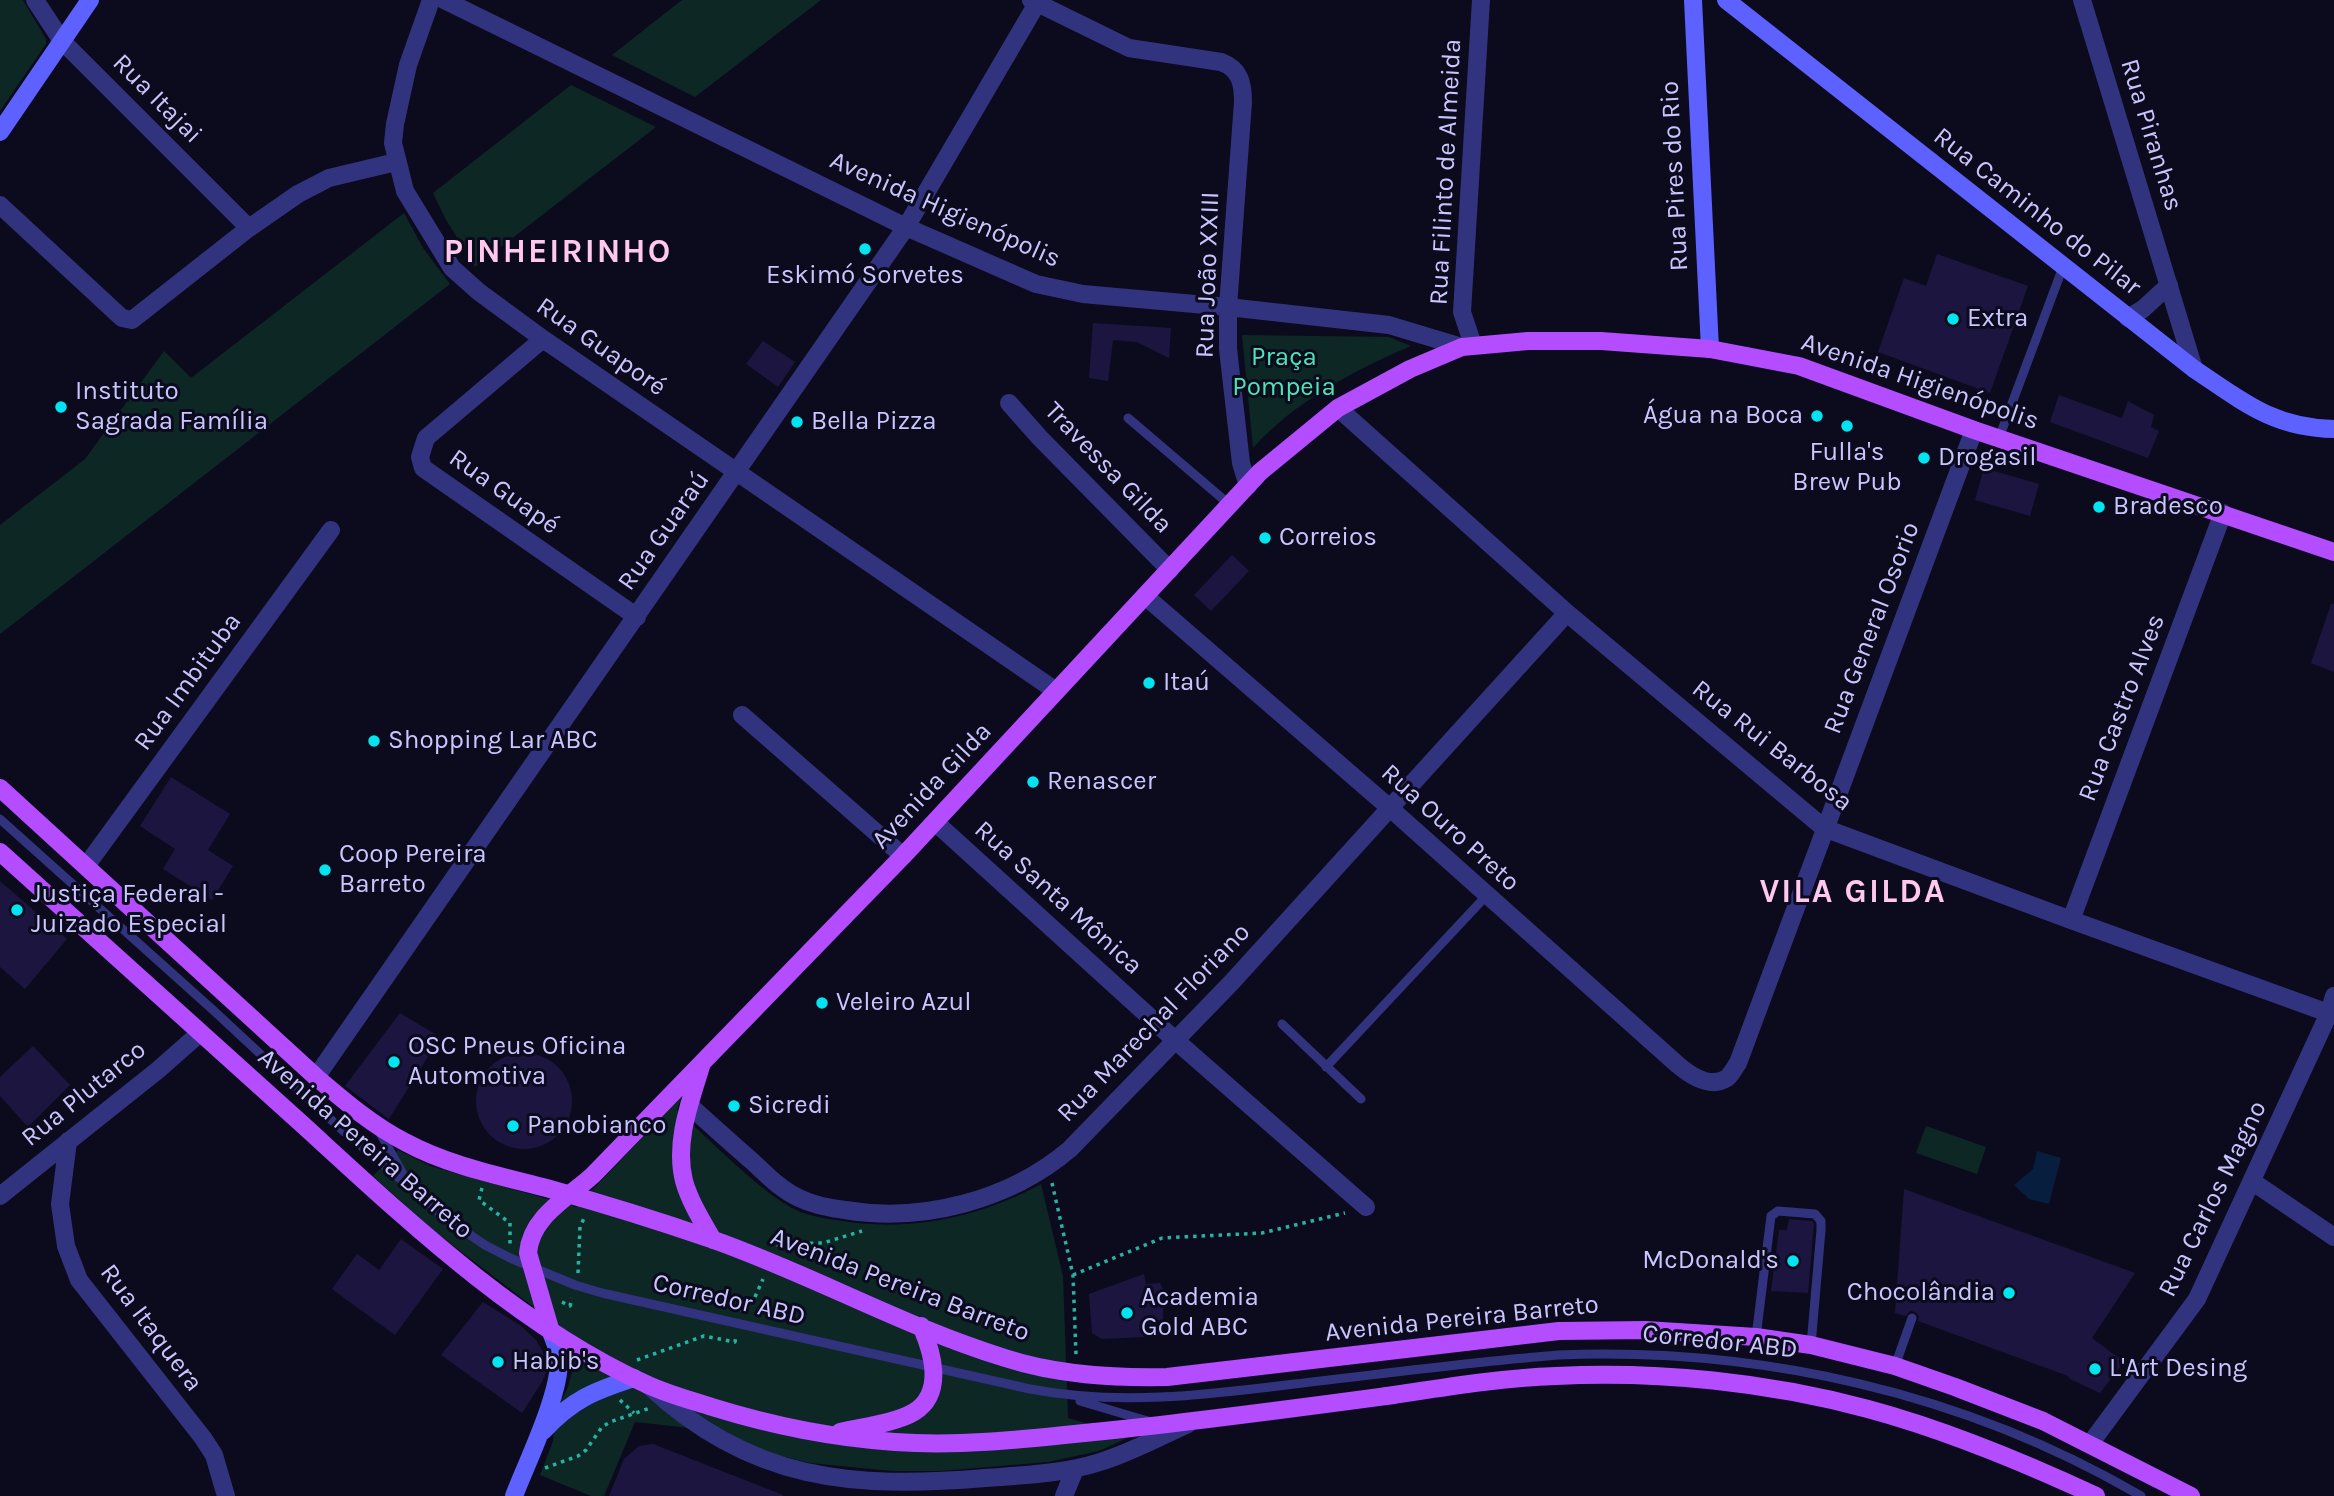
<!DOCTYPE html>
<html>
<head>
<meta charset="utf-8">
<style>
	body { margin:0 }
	canvas { display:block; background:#0c0a1d }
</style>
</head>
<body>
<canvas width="2334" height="1496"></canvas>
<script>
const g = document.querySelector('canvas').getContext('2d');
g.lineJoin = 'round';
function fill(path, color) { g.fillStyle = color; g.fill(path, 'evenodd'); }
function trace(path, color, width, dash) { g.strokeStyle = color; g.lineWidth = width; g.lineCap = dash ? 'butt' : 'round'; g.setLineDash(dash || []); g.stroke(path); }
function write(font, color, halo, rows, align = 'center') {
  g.font = font + ' Karla,sans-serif'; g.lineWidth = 6; g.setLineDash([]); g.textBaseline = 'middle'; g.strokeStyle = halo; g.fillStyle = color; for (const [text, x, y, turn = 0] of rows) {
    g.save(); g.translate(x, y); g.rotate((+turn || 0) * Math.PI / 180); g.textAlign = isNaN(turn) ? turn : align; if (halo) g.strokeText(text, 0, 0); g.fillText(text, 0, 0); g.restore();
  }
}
fill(new Path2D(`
	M0,0H23L46,39V44L0,111Z
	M682,0H821L695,97L612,55Z
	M571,85L656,127L475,267L445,218L433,193Z
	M404,213L423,248L450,284L0,634V525L85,459L161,355L164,351L191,378Z
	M1242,335L1389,337L1411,346C1355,370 1295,401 1253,448Z
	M682,1096L677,1110C710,1140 753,1185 790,1207C804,1215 821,1218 836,1220C907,1233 979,1218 1041,1184L1063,1276L1068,1418L1132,1436L1099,1451L1048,1462L940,1471H892L810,1463L777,1455L717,1431L635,1422L604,1496H591L540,1475L553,1441L555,1414L568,1387L572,1372L570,1352L539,1311L434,1231L373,1176L398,1150L430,1166L576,1207Z
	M1926,1126L1986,1147L1977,1174L1916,1153Z`), '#0d2725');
fill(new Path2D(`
	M2037,1151L2061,1158L2049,1204L2029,1199L2014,1185L2033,1169Z`), '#081e3e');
fill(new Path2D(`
	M1937,254L2028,286L1990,393L1878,352L1904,278L1926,286Z
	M1093,323L1171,328L1169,358L1137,342L1113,340L1108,381L1089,378Z
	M763,341L795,362L778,387L746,364Z
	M2059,395L2122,418L2128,401L2154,415L2151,427L2159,431L2148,458L2050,422Z
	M1984,468L2039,484L2030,516L1975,500Z
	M1232,555L1249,571L1211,611L1194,595Z
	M2331,604H2334V672L2311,663Z
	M171,777L230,814L208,850L233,866L212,900L163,869L175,849L140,826Z
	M0,881L67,939L25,989L0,967Z
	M400,1013L440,1037L389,1119L345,1086Z
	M33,1046L70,1085L28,1127L0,1096V1077Z
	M476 1101a48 48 0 1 1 96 0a48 48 0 1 1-96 0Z
	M1904,1189L2135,1273L2092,1338L2124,1362L2100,1393L2070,1379L2068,1376L1918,1321L1919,1316L1915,1312L1910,1311L1905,1316L1895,1313Z
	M1789,1219L1812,1221L1814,1223L1808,1293L1771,1291L1779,1230H1787Z
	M401,1239L443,1269L395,1335L332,1289L357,1254L379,1270Z
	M1144,1274L1146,1284L1160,1283L1163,1289V1336L1102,1339L1092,1333L1089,1294Z
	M483,1302L521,1326L536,1340L543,1352L547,1370L542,1382L522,1413L441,1355Z
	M653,1444L783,1495V1496H609L624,1459L639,1446Z`), '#1c153f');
trace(new Path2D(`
	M1052,1183L1073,1275L1076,1355
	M482,1188L479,1200L510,1223V1245
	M778,1247L779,1244L823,1243L862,1231
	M578,1273L580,1227L585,1216
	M1073,1275L1162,1238L1262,1233L1345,1213
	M562,1302L570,1306L572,1298
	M742,1312L743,1306L750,1308L763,1279
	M637,1360L704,1336L735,1342L736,1336
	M620,1400L634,1413
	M545,1468L578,1456L586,1450L602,1427L610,1422L650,1408`), '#26b3a4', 3.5, [3.5, 5]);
trace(new Path2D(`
	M1128,418L1230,505
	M1999,438L2063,267
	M0,819L213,1010L340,1128L451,1222L485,1245L510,1258L575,1285L602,1293L1030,1389C1119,1406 1205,1395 1294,1384C1382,1374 1470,1362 1558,1355C1762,1347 1965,1393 2141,1496
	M1282,1024L1361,1099
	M1326,1067L1487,895
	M379,1131L408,1183
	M1756,1337L1771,1216L1778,1211L1815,1214L1821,1221V1230L1811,1345
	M1895,1366L1912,1318
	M1080,1401L1151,1422`), '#32337f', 9);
trace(new Path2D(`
	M35,0L62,41L249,228
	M431,0L408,65L395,124L393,143L405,191L452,268L479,292L543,339L1056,691
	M444,0L906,227L1036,284L1083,294L1228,307L1389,325L1462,347
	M1031,0L1129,48L1221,62C1240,69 1243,83 1243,102L1228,307V349L1241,463L1248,486
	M2082,0L2194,369
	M0,205L122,318L132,320L249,228L298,194L329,178L396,162
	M2128,318L2143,309L2169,285
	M543,339L426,438L420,457L423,468L637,617
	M1473,345L1462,312L1481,0
	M1009,403L1040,438L1170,570
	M1338,408L1567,613L1824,828L2071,920L2334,1015
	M1145,596L1391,809L1678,1065C1691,1076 1710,1089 1727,1078C1731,1075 1735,1067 1738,1063L1974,430
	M742,715L903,856
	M935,822L1175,1040L1366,1207
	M86,866L331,530
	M2071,920L2223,513
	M316,1077L906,227L1039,0
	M689,1105C710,1124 731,1143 753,1162C767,1175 781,1190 799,1198C813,1205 829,1208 845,1210C923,1223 1010,1200 1070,1149L1231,983L1567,613
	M68,1141L60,1204L66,1246L79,1280L203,1438L214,1455L226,1496
	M2253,1182L2334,1237
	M0,1196L158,1070L200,1033
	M649,1386C751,1481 852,1489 985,1478C1023,1475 1063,1474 1100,1462C1130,1453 1159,1437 1188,1424
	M2090,1444L2197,1299L2329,1013L2334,996
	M1064,1496L1075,1469`), '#32337f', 18);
trace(new Path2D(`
	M1693,0L1710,349
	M1726,0L2194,369C2242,401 2273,428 2334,429
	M0,132L90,0
	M543,1431C573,1399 594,1391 634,1378
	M514,1496C527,1462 561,1393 559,1358C558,1349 554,1340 551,1332`), '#5d61ff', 18);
trace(new Path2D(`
	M0,788L316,1077C343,1100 372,1125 405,1142C449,1166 501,1176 550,1189C604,1204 659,1221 711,1239C811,1274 904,1327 1005,1358C1057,1375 1113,1378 1167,1377L1559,1331L1646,1330L1756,1337L1811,1345L1895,1366L1955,1387L2043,1421L2191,1496
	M0,852C101,943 202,1034 303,1125C406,1219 518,1326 646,1384C667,1394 690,1400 712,1407C770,1425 834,1438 895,1442C965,1447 1035,1438 1104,1431C1201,1421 1297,1408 1394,1395C1447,1387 1501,1378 1556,1376C1659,1371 1768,1382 1868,1409C1946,1430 2023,1462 2096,1496
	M702,1063C691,1100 674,1141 684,1181C690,1202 702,1221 713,1240
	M551,1332L528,1253C531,1216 568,1198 593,1175L903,856L1260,472L1338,408L1410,369L1462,347L1528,341H1601L1710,349L1799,366L1974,430L2334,552
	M840,1432C861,1427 896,1423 914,1412C945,1393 932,1351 921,1326`), '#b34dff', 18);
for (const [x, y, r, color] of [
	[865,249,7,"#00e5f1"],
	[1953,319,7,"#00e5f1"],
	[61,407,7,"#00e5f1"],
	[1817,416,7,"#00e5f1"],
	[797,422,7,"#00e5f1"],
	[1847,426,7,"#00e5f1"],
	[1924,458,7,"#00e5f1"],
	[2099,507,7,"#00e5f1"],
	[1265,538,7,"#00e5f1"],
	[1149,683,7,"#00e5f1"],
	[374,741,7,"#00e5f1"],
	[1033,782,7,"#00e5f1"],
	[325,870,7,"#00e5f1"],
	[17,910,7,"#00e5f1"],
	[822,1003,7,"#00e5f1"],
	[394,1062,7,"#00e5f1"],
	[734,1106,7,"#00e5f1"],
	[513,1126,7,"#00e5f1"],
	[1793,1261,7,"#00e5f1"],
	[2009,1293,7,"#00e5f1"],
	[1127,1313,7,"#00e5f1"],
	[498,1362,7,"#00e5f1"],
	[2095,1369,7,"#00e5f1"]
]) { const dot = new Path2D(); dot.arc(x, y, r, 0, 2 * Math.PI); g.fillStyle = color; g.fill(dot); trace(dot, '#0c0a1d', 2.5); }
write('26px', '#c9c6ff', '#0c0a1d', [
	["Rua Itajai",157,99,45],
	["Rua Piranhas",2151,135,73],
	["Rua Filinto de Almeida",1446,172,-87],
	["Rua Pires do Rio",1675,176,-93],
	["Avenida Higienópolis",945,210,24],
	["Rua Caminho do Pilar",2037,212,38],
	["Rua João XXIII",1208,275,-88],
	["Rua Guaporé",601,347,35],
	["Avenida Higienópolis",1920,382,19],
	["Travessa Gilda",1108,468,46],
	["Rua Guapé",504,492,35],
	["Rua Guaraú",664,531,-55],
	["Rua General Osorio",1872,628,-69],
	["Rua Imbituba",188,682,-54],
	["Rua Castro Alves",2122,708,-69],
	["Rua Rui Barbosa",1772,746,38],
	["Avenida Gilda",932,786,-47],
	["Rua Ouro Preto",1450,828,42],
	["Rua Santa Mônica",1058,898,42],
	["Rua Marechal Floriano",1154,1023,-46],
	["Rua Plutarco",84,1094,-39],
	["Avenida Pereira Barreto",365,1144,41],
	["Rua Carlos Magno",2213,1199,-64],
	["Avenida Pereira Barreto",900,1285,21],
	["Corredor ABD",729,1300,13],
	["Avenida Pereira Barreto",1462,1319,-6],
	["Rua Itaquera",151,1328,53],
	["Corredor ABD",1720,1342,6]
]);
write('26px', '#c9c6ff', '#0c0a1d', [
	["Eskimó Sorvetes",865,276,"center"],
	["Extra",1967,319],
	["Instituto",75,392],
	["Sagrada Família",75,422],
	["Água na Boca",1803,416,"right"],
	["Bella Pizza",811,422],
	["Fulla's",1847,453,"center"],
	["Brew Pub",1847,483,"center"],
	["Drogasil",1938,458],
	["Bradesco",2113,507],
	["Correios",1279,538],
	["Itaú",1163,683],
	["Shopping Lar ABC",388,741],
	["Renascer",1047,782],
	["Coop Pereira",339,855],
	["Barreto",339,885],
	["Justiça Federal -",31,895],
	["Juizado Especial",31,925],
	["Veleiro Azul",836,1003],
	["OSC Pneus Oficina",408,1047],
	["Automotiva",408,1077],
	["Sicredi",748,1106],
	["Panobianco",527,1126],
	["McDonald's",1779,1261,"right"],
	["Chocolândia",1995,1293,"right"],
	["Academia",1141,1298],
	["Gold ABC",1141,1328],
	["Habib's",512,1362],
	["L'Art Desing",2109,1369]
], 'left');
write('26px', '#4ce5b7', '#0c0a1d', [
	["Praça",1284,358],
	["Pompeia",1284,388]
]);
g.letterSpacing = '2px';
write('bold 33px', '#ffc8ee', '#0c0a1d', [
	["PINHEIRINHO",558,253],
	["VILA GILDA",1853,893]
]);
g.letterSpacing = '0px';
</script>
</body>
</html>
